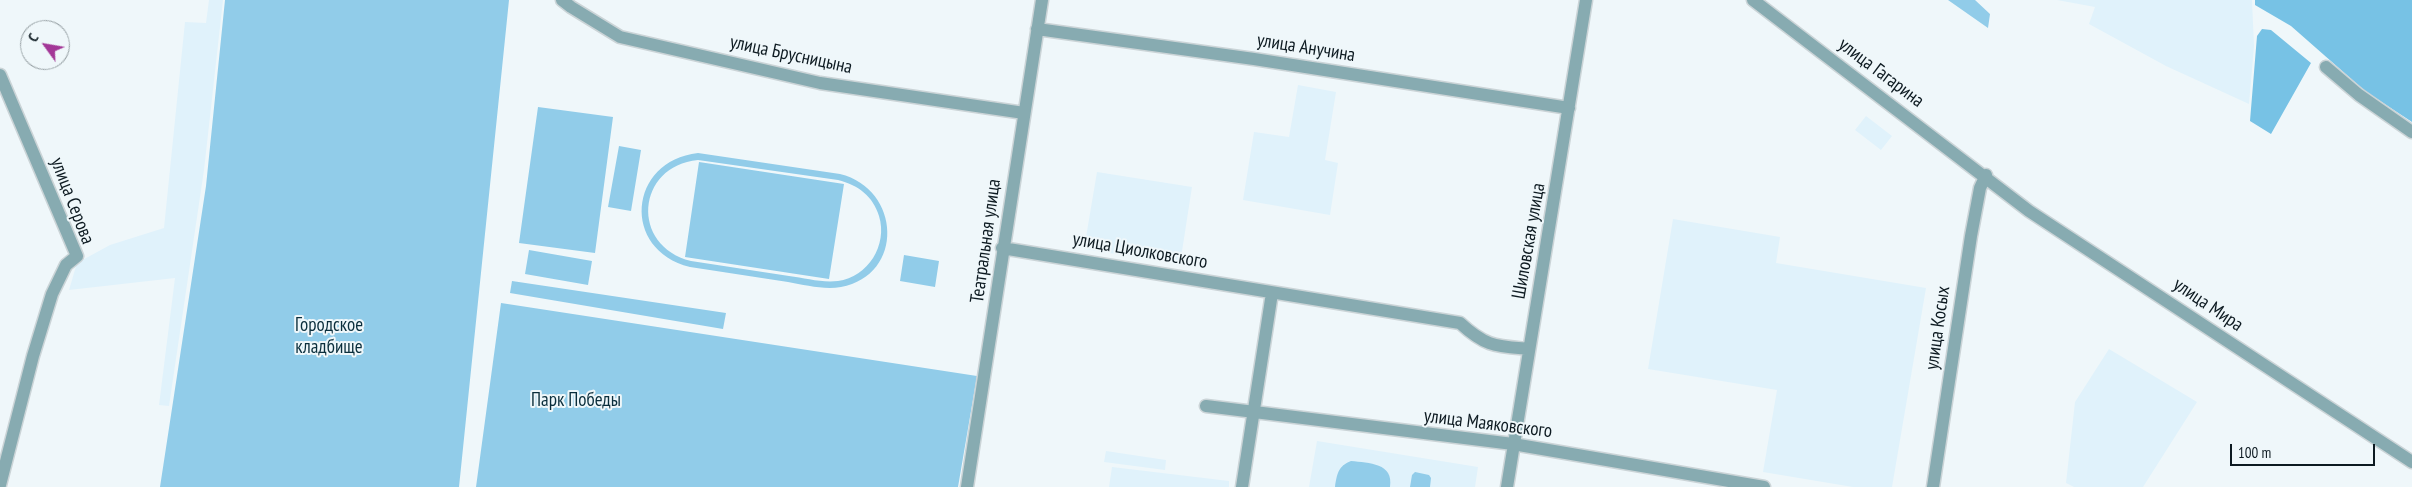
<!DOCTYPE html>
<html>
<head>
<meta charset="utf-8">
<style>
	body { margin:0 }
	#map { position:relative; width:2412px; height:487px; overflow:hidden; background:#eff7fa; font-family:"PT Sans Narrow",sans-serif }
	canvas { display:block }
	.north { position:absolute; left:20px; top:20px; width:50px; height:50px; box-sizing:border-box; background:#eff7fa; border:1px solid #959fa3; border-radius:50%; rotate:302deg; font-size:14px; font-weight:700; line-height:20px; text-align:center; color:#0d1a21 }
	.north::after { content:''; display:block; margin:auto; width:18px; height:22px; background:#a33797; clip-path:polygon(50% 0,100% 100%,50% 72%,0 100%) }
	.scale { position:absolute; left:2230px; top:444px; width:145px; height:22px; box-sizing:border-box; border:2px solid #0d1a21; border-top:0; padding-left:6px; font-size:15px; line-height:18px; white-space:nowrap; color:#0d1a21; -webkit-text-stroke:4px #eff7fa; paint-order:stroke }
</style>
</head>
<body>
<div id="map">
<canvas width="2412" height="487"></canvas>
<div class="north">С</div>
<div class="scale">100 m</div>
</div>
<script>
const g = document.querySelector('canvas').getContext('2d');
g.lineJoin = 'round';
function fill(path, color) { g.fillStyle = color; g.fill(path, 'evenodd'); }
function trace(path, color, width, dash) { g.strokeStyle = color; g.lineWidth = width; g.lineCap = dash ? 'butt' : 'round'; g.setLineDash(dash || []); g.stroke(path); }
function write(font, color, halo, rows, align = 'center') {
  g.font = font + ' "PT Sans Narrow",sans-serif'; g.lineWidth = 4; g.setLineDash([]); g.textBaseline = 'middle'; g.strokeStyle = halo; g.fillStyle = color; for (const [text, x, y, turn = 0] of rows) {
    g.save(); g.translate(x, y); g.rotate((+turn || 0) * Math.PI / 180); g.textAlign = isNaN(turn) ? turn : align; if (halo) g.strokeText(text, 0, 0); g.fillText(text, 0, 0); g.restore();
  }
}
fill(new Path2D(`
	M209,0H223L204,170L169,406L159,405L175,278L69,290L77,263L110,245L164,228L185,22L206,23Z
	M2057,0H2252L2254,46L2249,104L2166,66L2089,24L2095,7Z
	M1298,85L1336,92L1325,160L1338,163L1330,215L1243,200L1254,132L1289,137Z
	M1866,116L1892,136L1881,150L1855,130Z
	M1097,172L1192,187L1180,264L1084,249Z
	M1673,219L1780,237L1776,263L1926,288L1892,487H1853L1763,472L1777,390L1648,369Z
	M2109,349L2197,402L2143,487H2074L2066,483L2075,402Z
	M1317,441L1478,467L1475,487H1309Z
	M1106,451L1166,460L1165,470L1104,462Z
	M1112,467L1229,481V487H1109Z`), '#e0f2fb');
fill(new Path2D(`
	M225,0H509L459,487H160L206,186Z
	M1948,0H1975L1990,14L1988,28Z
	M538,107L613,117L595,253L519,243Z
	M619,146L641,150L631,211L608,207Z
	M698,153L840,174C901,189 905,275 841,287C824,290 805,285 788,282C755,277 723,272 690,267C621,250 628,161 698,153ZM698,160L838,180C858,185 873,196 879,216C888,245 868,277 838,281C822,283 805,278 789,276C756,271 724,266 691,261C630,246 636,166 698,160Z
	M699,162L844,184L829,279L685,257Z
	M529,250L592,261L588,285L525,274Z
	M904,255L939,261L935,287L900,281Z
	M512,281L726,313L723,329L510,293Z
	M501,303L977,376L958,487H476Z
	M1351,461C1369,463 1394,463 1390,487H1335C1337,474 1338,466 1351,461Z
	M1415,472L1429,475L1431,478L1430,487H1410L1412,475Z`), '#91cce9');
fill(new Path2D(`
	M2255,0H2412V122L2365,91L2291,26L2255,5Z
	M2262,29L2271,30L2311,63L2271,134L2250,121L2257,36Z`), '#77c2e5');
const minor = new Path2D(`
	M562,0L571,7L620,37L820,83L1024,113
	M1753,0L2029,211L2412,462
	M1037,29L1254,59L1569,108
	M2326,67L2359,95L2412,132
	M0,75L77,256L66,265L52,294L33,356L0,485
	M1002,248L1460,323C1486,347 1496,346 1529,349
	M1206,406L1513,444L1764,487
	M967,487L1042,0
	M1242,487L1272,293
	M1507,487L1586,0
	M1933,487L1971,236L1980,188L1986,175`);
trace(minor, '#cbd4d7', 15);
trace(minor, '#87abb1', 12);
write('19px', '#0d1a21', '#eff7fa', [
	["улица Анучина",1306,48,9],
	["улица Брусницына",791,55,12],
	["улица Гагарина",1881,73,37],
	["улица Серова",72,201,69],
	["Театральная улица",986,241,-82],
	["Шиловская улица",1529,241,-80],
	["улица Циолковского",1140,251,10],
	["улица Мира",2208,305,34],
	["улица Косых",1938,328,-82],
	["улица Маяковского",1488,424,7]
]);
write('19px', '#0a2e3c', '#eff7fa', [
	["Городское",329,326],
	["кладбище",329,348],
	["Парк Победы",576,401]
]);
</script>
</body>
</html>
